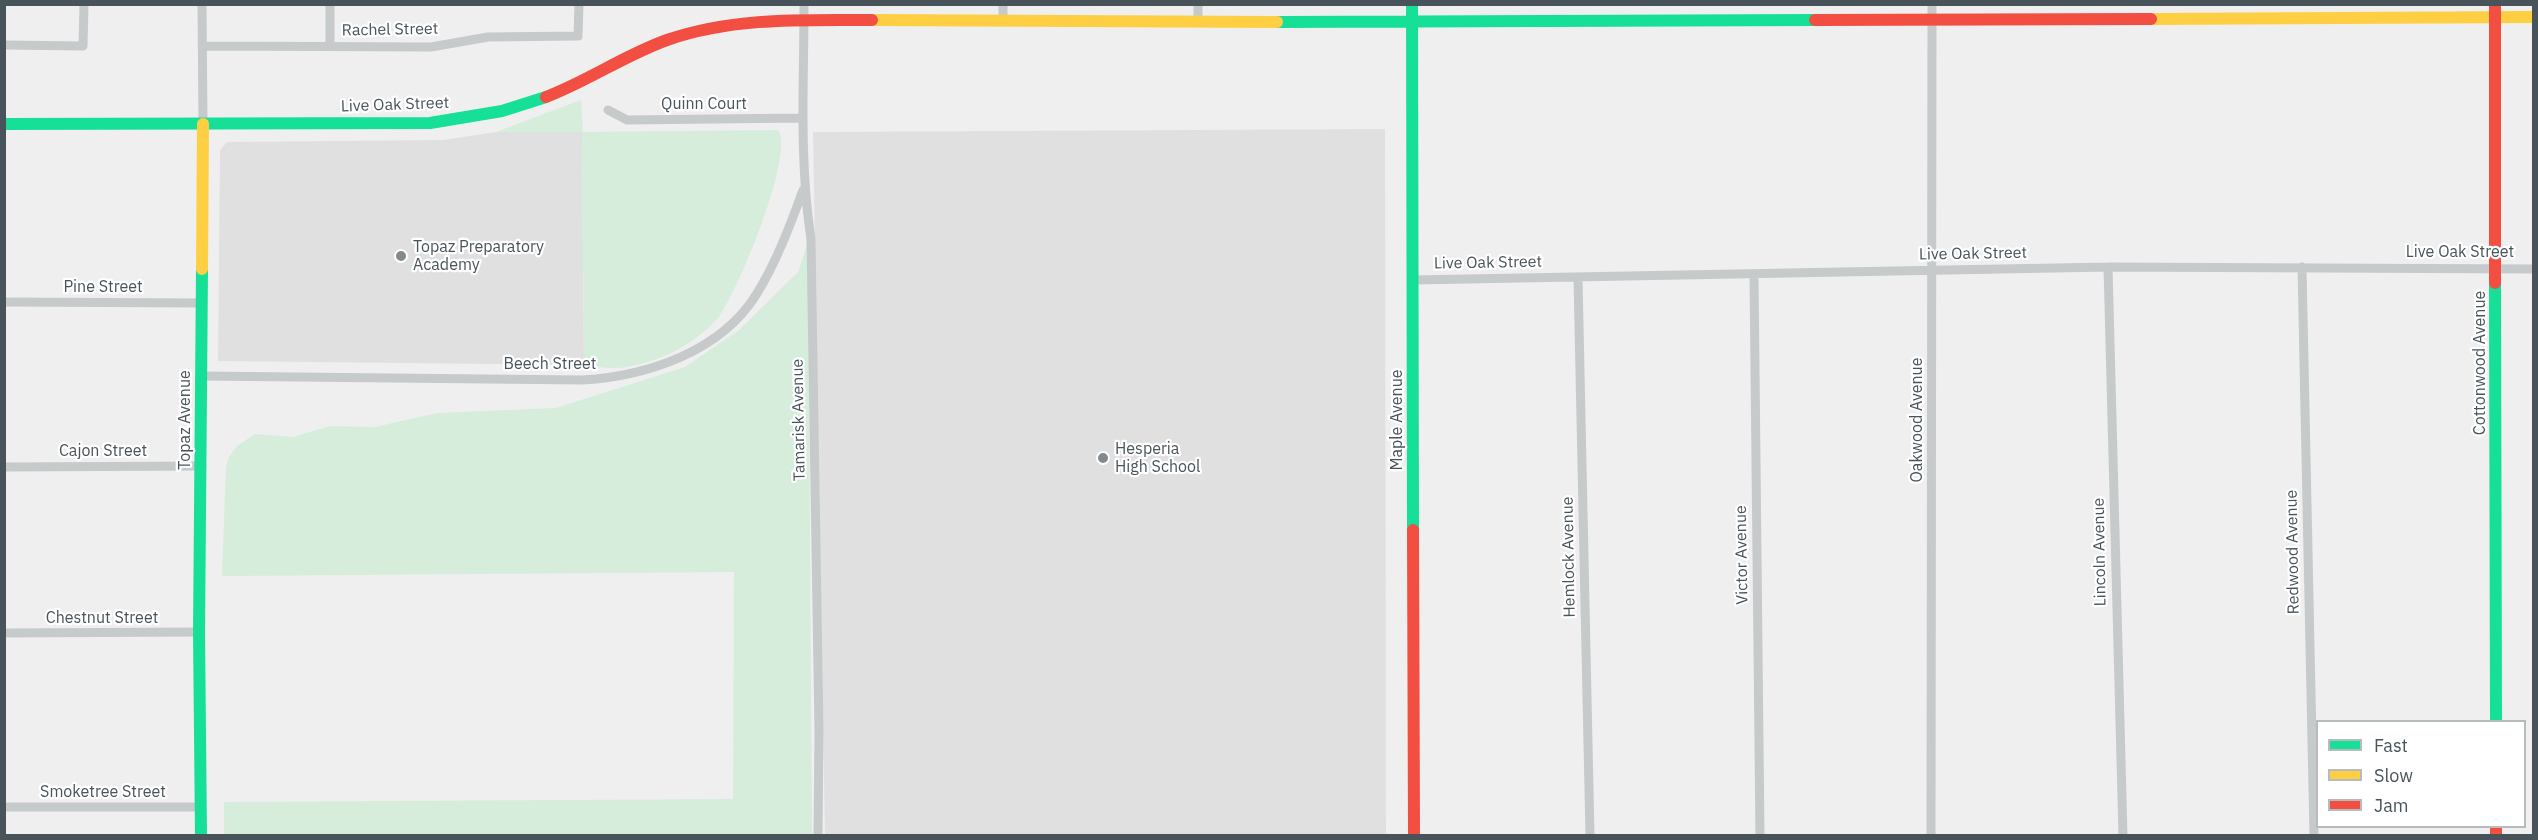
<!DOCTYPE html>
<html>
<head>
<meta charset="utf-8">
<style>
	body { margin:0 }
	#map { position:relative; width:2538px; height:840px; overflow:hidden; background:#efefef; font-family:"IBM Plex Sans",sans-serif }
	canvas { display:block }
	.frame { position:absolute; inset:0; border:6px solid #48545a; pointer-events:none }
	.legend { position:absolute; left:2316px; top:720px; width:210px; height:108px; box-sizing:border-box; background:#fff; border:2px solid #b6bbbd; margin:0; padding:8px 10px; list-style:none; font-size:18px; color:#48545a }
	.legend li { display:flex; align-items:center; gap:12px; height:30px }
	.legend b { width:30px; border:2px solid #b6bbbd }
</style>
</head>
<body>
<div id="map">
<canvas width="2538" height="840"></canvas>
<div class="frame"></div>
<ul class="legend">
<li><b style="height:8px;background:#16e098"></b>Fast</li>
<li><b style="height:8px;background:#ffcf43"></b>Slow</li>
<li><b style="height:8px;background:#f24e42"></b>Jam</li>
</ul>
</div>
<script>
const g = document.querySelector('canvas').getContext('2d');
g.lineJoin = 'round';
function fill(path, color) { g.fillStyle = color; g.fill(path, 'evenodd'); }
function trace(path, color, width, dash) { g.strokeStyle = color; g.lineWidth = width; g.lineCap = dash ? 'butt' : 'round'; g.setLineDash(dash || []); g.stroke(path); }
function write(font, color, halo, rows, align = 'center') {
  g.font = font + ' "IBM Plex Sans",sans-serif'; g.lineWidth = 4.5; g.setLineDash([]); g.textBaseline = 'middle'; g.strokeStyle = halo; g.fillStyle = color; for (const [text, x, y, turn = 0] of rows) {
    g.save(); g.translate(x, y); g.rotate((+turn || 0) * Math.PI / 180); g.textAlign = isNaN(turn) ? turn : align; if (halo) g.strokeText(text, 0, 0); g.fillText(text, 0, 0); g.restore();
  }
}
fill(new Path2D(`
	M1385,129L1386,835H825L813,132Z
	M496,132H582L584,365L218,361L220,150L227,142L443,140Z`), '#e1e0e1');
fill(new Path2D(`
	M581,100L583,132L778,130C795,154 738,290 720,315C714,324 702,334 693,340C673,355 640,367 616,368C605,368 594,366 584,365L582,132H496Z
	M808,242L812,835H224V802L733,799L734,572L222,576L226,467L229,457L237,446L255,434L293,437L330,426L375,427L437,413L556,408L685,367L739,330L798,272Z`), '#d5edda');
trace(new Path2D(`
	M202,4L203,124
	M804,4C804,83 799,160 811,239L819,731L818,836
	M1198,4V21
	M1003,21V4
	M4,45L83,46L84,4
	M202,46L431,47L488,37L578,36L579,4
	M330,46V4
	M608,110L627,120L801,118
	M2108,267L2123,836
	M2302,267L2314,836
	M1754,275L1760,836
	M1578,279L1590,836
	M1414,280L2108,267L2534,269
	M4,302L201,303
	M201,376L583,380C647,376 720,352 756,295C776,263 790,226 803,190
	M4,467L202,466
	M4,633L199,632
	M4,807H201
	M1931,836L1932,4`), '#c6cacb', 9);
trace(new Path2D(`
	M1412,4L1413,530
	M1277,22L1815,20
	M4,124L430,123L502,111L546,97
	M2495,283L2496,722
	M201,836L199,632L202,269`), '#16e098', 12);
trace(new Path2D(`
	M2151,19L2534,17
	M872,20L1277,22
	M202,269L203,124`), '#ffcf43', 12);
trace(new Path2D(`
	M2495,4V283
	M1815,20L2151,19
	M546,97C588,81 625,55 667,40C733,17 804,20 872,20
	M1413,530L1414,836
	M2496,826V836`), '#f24e42', 12);
for (const [x, y, r, color] of [
	[401,256,6,"#828a8e"],
	[1103,458,6,"#828a8e"]
]) { const dot = new Path2D(); dot.arc(x, y, r, 0, 2 * Math.PI); g.fillStyle = color; g.fill(dot); trace(dot, '#fff', 2); }
write('16px', '#48545a', '#fff', [
	["Rachel Street",390,30,-1],
	["Quinn Court",704,104],
	["Live Oak Street",395,105,-2],
	["Live Oak Street",2460,252],
	["Live Oak Street",1973,254,-1],
	["Live Oak Street",1488,263,-1],
	["Pine Street",103,287],
	["Cottonwood Avenue",2480,363,-90],
	["Beech Street",550,364],
	["Topaz Avenue",185,420,-90],
	["Tamarisk Avenue",799,420,-91],
	["Maple Avenue",1397,420,-90],
	["Oakwood Avenue",1917,420,-90],
	["Cajon Street",103,451],
	["Lincoln Avenue",2100,552,-91],
	["Redwood Avenue",2293,552,-91],
	["Victor Avenue",1742,555,-91],
	["Hemlock Avenue",1569,557,-91],
	["Chestnut Street",102,618],
	["Smoketree Street",103,792]
]);
write('16px', '#48545a', '#fff', [
	["Topaz Preparatory",413,247],
	["Academy",413,265],
	["Hesperia",1115,449],
	["High School",1115,467]
], 'left');
</script>
</body>
</html>
